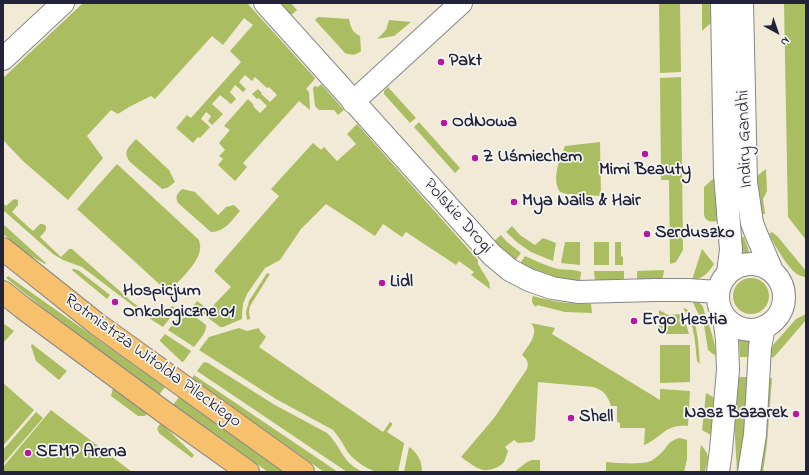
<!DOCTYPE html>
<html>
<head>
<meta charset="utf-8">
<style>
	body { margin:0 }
	#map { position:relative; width:809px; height:475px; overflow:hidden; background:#f0ead7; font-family:"Indie Flower",sans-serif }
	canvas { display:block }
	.frame { position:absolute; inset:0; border:4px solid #22223b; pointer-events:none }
	.north { position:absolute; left:757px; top:12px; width:40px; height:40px; -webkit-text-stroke:3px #f6f6f2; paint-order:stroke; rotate:140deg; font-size:11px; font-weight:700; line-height:16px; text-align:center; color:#22223b }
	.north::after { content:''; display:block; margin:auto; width:14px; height:18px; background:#22223b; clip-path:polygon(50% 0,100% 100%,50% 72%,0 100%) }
</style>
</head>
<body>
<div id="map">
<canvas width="809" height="475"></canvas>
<div class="frame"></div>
<div class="north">N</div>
</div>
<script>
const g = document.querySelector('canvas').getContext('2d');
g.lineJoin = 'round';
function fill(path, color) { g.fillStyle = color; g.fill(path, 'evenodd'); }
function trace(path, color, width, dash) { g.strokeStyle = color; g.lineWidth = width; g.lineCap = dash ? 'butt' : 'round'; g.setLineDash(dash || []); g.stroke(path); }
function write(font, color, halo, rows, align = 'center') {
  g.font = font + ' "Indie Flower",sans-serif'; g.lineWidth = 3.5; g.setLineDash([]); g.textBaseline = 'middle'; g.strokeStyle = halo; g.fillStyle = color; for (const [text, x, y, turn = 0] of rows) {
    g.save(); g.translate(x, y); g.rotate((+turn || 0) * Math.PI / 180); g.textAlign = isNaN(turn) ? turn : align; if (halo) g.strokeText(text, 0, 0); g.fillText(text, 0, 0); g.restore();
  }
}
fill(new Path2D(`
	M83,3H247L315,78L314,80L306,89L309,92L310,110L299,101L243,163L247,167L235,181L218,165L223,159L219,156L225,150L219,143L230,130L224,126L248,99L254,105L253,106L260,113L267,106L259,98L257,99L252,94L258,89L262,93L261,94L270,102L277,95L269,87L267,88L255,77L252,81L245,75L239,82L246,89L243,92L235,85L230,92L236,99L231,104L220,95L212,104L223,114L212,125L208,121L211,116L206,112L201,119L210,127L200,138L198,137L193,143L176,128L187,115L191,118L241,62L230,51L253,25L244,18L223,45L212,36L155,99L151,96L129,107L118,114L111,110L87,136L103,158L68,200L23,161L3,140V78Z
	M275,3H291L297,10C294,13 292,15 288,15Z
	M659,3H680L681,72L660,73Z
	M702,3H711V23L702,31Z
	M784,3H806V240L788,217Z
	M318,17L349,19C351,28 352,32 360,36L361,51C355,56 352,55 345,53L315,20Z
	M389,20L411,22L399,32L394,36L377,39L386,30Z
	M681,77L683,250L676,262L670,264L669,180H661L660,78Z
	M321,84L344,110L338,115L334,110H319L315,106L313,88L315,86L318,87Z
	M388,87L416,118L410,123L384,94V91Z
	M419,122L460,168L455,173L414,127Z
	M357,124L478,260V264L489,282L490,289L471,275L474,272L459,261L456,265L406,232L402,237L383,224L375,236L326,204L301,229L280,260L265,268L247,294L243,304L242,315V319L223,327H220L193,306L197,301L209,310L231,287L214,271L279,196L271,189L313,143L321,150L324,147L337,161L356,144L347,134Z
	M136,139L169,170L175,182L167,188L162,189L130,162C122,151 129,147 136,139Z
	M600,142L601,196L567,194L560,192C551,178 560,159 565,146Z
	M117,164L199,240C199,243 201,246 200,249C199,263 178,282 168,292L77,209Z
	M766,169L767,191L763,199L765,214H762C760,207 753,184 756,178C758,174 763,172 766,169Z
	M714,178H715L718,221C711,222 705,222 704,214V187Z
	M182,189L195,192L218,215L226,207L234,205L240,211C232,220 225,232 211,232L178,203C175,196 177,194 182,189Z
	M14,199L18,200V205L12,212L33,231L40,224H43L46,226V230L40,237L61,257L69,249H72L131,301C141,310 161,315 172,306L177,309L163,327L152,320L82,267L63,260L53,254L3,210V203L6,206Z
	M3,224L46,263L45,264L26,253L3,234Z
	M512,226L520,235L535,245L543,238L556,243L553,261L531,252L518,243L506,232Z
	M772,232L778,237L806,271V278C803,276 800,276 797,274C787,267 774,244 769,234Z
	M501,235L507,242L521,253L514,262L492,243Z
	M744,237L751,257L742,258L740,238Z
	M565,242H580V265L561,263Z
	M594,242H609V265H594Z
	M615,242H621V256L623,257V265H615Z
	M702,249L714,264C708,273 703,279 692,280Z
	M525,256C536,261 547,266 558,269C566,270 574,269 581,272L580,281L554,280L519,265Z
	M72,269H74L78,270L110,295L107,299L73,271Z
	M664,270L663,277L659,280L637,282V271Z
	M594,271H624V281H595Z
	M267,273L270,274L250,306L249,312L250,319L247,320L246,312L249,301Z
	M8,276L165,387L159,395C108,357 56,319 6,278Z
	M733 296a18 18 0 1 1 36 0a18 18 0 1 1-36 0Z
	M533,296C553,302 571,304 591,304L592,313L565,312L537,305L536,307C532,304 531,301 533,296Z
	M693,301C697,301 701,303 703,307C704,309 704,312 705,314C710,327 715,341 716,355L713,354L708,350L704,325L693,303Z
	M683,308C698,309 699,352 700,364L697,361C695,341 695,325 683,308Z
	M659,310L668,315L681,314L686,324L689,334H659Z
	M184,311H188L206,325C207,333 198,341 194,347L168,330Z
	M806,314V320L774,357L770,358V354L773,345L796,319Z
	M3,323L14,331L3,343Z
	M531,323L555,328L552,334L660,400V389L690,391L688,426C664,424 662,438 644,445L645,428H620V423L617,422V406H611C608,396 604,390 593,387L538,382L535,439L532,442L518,443L514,440L505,447L508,451C507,454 506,457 505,460C502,467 490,471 483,470C475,468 467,461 461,457L494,418L527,369C529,362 527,359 522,355C528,346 540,333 531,323Z
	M239,328L247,331L259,328L260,331L266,337L259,347L383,432L390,422L392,423V425L387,432L404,443V444L398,472C392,472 385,473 379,472C369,471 353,460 347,451C343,444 339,437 333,430L276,399L199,350L209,337Z
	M165,334L191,351L184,361L182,362L160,341V340Z
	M739,336L751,337L750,357H740Z
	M32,344L67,371L59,380L36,361L31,346Z
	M660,345H690V382L660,383Z
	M205,362L208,363L275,405L327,433C342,447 341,462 363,472H347L197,371L203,363Z
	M194,375L338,472H324L191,380Z
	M736,377H749L745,444L740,472H737L734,419Z
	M768,378H772L767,444L763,472H759Z
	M3,383L34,410L3,446Z
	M113,388L148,412L145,416H138L111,396Z
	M706,393L713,397L715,400L711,435L702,430Z
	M179,397L286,472H268L173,405Z
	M51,410L132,472H3V467Z
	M36,412L43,418L3,464V450Z
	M161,423L194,455L192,458L160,434C156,429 157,427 161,423Z
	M680,438L687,440V459L684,472H606V462C617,463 642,465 651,461C654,459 658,456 661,453C669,446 667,441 680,438Z
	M701,445C711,456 708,458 705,472H700V451Z
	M409,447C418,453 422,461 422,472H404Z
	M532,460H540V472H514L527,462Z`), '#abbd61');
const minor = new Path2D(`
	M265,3L492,255L510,270L529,280L552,288L578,292L656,290H688L718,292
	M722,3L725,174L731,250L728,273
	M742,3L746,182L752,223L755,231L772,271
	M3,59L63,3
	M353,102L461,3
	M718 297a33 33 0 1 1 66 0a33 33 0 1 1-66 0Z
	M718,472L721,450L728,370L727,340L724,316
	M749,472L755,435L760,347L764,327`);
const major = new Path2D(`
	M3,249L97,324L303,472
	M3,292L23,308L164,412L248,472`);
trace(minor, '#898689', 24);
trace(major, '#898689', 24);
trace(minor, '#fff', 22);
trace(major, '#f7c06c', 22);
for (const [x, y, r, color] of [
	[441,62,4,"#b5179e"],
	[444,123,4,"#b5179e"],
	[645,154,4,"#b5179e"],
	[475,158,4,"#b5179e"],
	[514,202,4,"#b5179e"],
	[647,234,4,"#b5179e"],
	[382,283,4,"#b5179e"],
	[115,302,4,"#b5179e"],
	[634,321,4,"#b5179e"],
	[796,414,4,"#b5179e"],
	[571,418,4,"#b5179e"],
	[28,453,4,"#b5179e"]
]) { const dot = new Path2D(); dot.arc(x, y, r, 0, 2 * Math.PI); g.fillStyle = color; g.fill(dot); trace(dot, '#f6f6f2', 1.5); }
write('bold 18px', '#22223b', '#f6f6f2', [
	["Pakt",449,62],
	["OdNowa",452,123],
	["Z Uśmiechem",483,158],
	["Mimi Beauty",645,171,"center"],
	["Mya Nails & Hair",522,202],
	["Serduszko",655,234],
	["Lidl",390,283],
	["Hospicjum",123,292],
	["Onkologiczne 01",123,313],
	["Ergo Hestia",642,321],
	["Nasz Bazarek",788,414,"right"],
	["Shell",579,418],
	["SEMP Arena",36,453]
], 'left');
write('18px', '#22223b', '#f6f6f2', [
	["Indiry Gandhi",746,139,-92],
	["Polskie Drogi",457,217,48],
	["Rotmistrza Witolda Pileckiego",152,362,36]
]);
</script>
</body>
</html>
